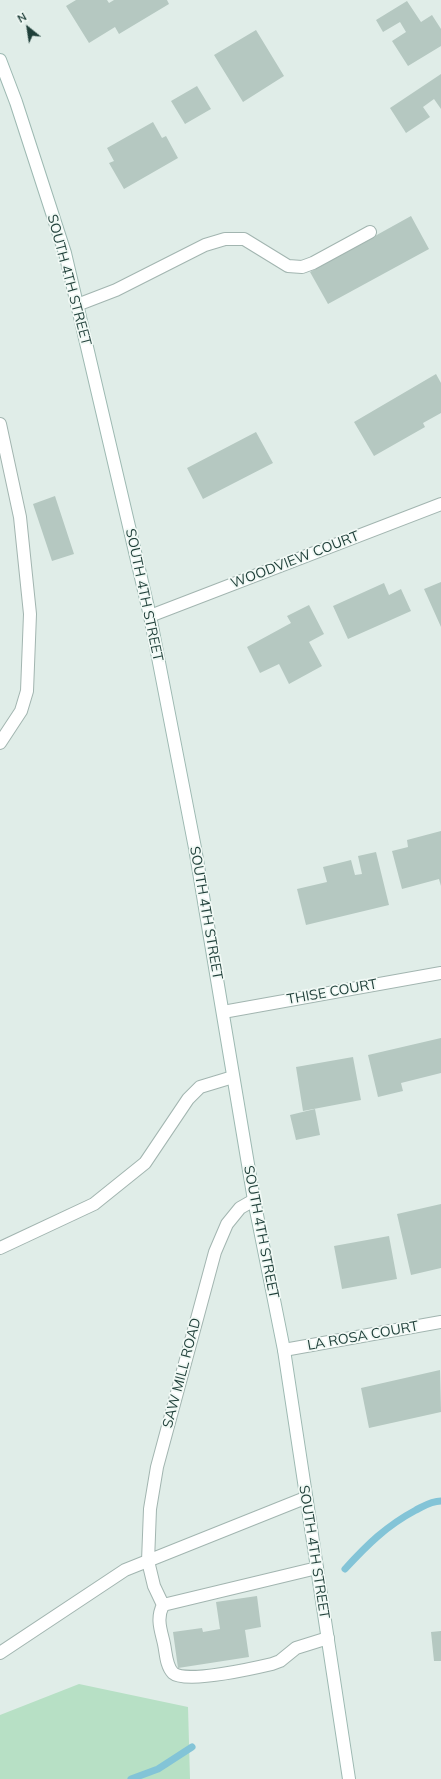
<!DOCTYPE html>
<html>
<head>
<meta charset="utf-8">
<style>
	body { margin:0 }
	#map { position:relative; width:441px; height:1779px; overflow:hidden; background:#e0ede8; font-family:Mulish,sans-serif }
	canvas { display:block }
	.north { position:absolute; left:8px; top:8px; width:40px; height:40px; -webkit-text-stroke:3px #f1f9f5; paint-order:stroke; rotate:330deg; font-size:11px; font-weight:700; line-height:16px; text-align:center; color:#1f3f39 }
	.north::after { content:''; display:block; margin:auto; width:14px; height:18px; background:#1f3f39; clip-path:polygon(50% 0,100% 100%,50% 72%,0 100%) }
</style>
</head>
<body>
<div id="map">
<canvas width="441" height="1779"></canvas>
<div class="north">N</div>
</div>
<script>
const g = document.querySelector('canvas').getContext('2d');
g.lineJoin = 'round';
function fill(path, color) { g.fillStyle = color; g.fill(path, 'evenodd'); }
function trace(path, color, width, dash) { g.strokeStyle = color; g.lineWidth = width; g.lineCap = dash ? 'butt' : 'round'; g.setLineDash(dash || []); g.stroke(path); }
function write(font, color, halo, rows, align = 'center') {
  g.font = font + ' Mulish,sans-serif'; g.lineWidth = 3.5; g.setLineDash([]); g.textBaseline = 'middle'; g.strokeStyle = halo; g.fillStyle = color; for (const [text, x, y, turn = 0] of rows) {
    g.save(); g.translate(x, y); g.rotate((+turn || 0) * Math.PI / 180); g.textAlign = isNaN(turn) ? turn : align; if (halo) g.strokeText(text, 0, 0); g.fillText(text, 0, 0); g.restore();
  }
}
fill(new Path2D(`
	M79,1684L188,1707L190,1779H0V1715Z`), '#b7e0c5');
trace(new Path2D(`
	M345,1569C367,1545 386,1526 416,1510C424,1506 431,1501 441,1501
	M131,1779L158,1769L192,1747`), '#83c4d7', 7);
fill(new Path2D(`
	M76,0H107L109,3L114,0H167L169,4L119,34L115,27L89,43L66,6Z
	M407,1L421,22L432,15L441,29V46L408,66L392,41L406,32L400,22L383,32L376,20Z
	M256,30L284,76L243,102L214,55Z
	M441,74V109L434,99L423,107L430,117L406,133L390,108Z
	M197,86L211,109L185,124L171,101Z
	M153,122L162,138L166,136L178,158L124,189L109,163L114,161L107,148Z
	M411,216L429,249L328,304L310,272Z
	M436,374L441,383V413L423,423L425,427L374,456L354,422Z
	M256,432L273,463L203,499L187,468Z
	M55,496L74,554L52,561L33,504Z
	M441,582V627L424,589Z
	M384,583L389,595L401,589L411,611L348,639L333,606Z
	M309,605L324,634L309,642L322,666L289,684L279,664L260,673L247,647L291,623L287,616Z
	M441,831V886L439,879L402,889L392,851L408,847L407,840Z
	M376,852L389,905L306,925L297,889L327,882L323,867L351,860L355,875L362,874L358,856Z
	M441,1038V1073L401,1083L403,1091L378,1097L368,1055Z
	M353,1057L361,1100L303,1111L296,1067Z
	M315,1109L320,1135L296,1140L290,1115Z
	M441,1204V1268L411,1275L397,1214Z
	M389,1236L397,1279L342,1289L334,1246Z
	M440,1370L441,1412L369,1428L361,1388Z
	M257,1596L261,1627L245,1630L249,1657L178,1668L173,1632L202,1628L203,1632L220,1629L216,1602Z
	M441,1631V1661H434L431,1632Z`), '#b5c8c1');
const service = new Path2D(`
	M77,305L116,290L205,245L225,239H244L288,266L302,267L313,263L370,232
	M0,424L20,517L30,614L27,691L21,711L0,743
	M148,1561L154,1586L163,1605
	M317,1568L163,1605C156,1619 161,1630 164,1644C166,1653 166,1666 173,1673C185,1684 255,1668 272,1664L280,1661L296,1648L328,1638`);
const minor = new Path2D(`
	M150,616L441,504
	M223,1012L441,973
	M0,1248L94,1204L145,1163L188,1099L200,1087L233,1077
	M284,1350L441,1322
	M148,1561L150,1509L157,1467L215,1252L227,1224L240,1208L254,1200
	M0,1653L125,1570L305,1498`);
const secondary = new Path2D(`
	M0,60L16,102L65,253L150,616L195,848L254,1200L284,1350L349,1779`);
trace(service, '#a2b5b0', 14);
trace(minor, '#a2b5b0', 14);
trace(secondary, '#9db9b2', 14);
trace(service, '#fff', 12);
trace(minor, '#fff', 12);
trace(secondary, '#fff', 12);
write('14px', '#1f3f39', '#f1f9f5', [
	["SOUTH 4TH STREET",69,280,75],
	["WOODVIEW COURT",295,560,-21],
	["SOUTH 4TH STREET",144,595,78],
	["SOUTH 4TH STREET",206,913,80],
	["THISE COURT",332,992,-10],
	["SOUTH 4TH STREET",261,1232,79],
	["LA ROSA COURT",363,1336,-10],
	["SAW MILL ROAD",182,1373,-75],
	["SOUTH 4TH STREET",314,1552,81]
]);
</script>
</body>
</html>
